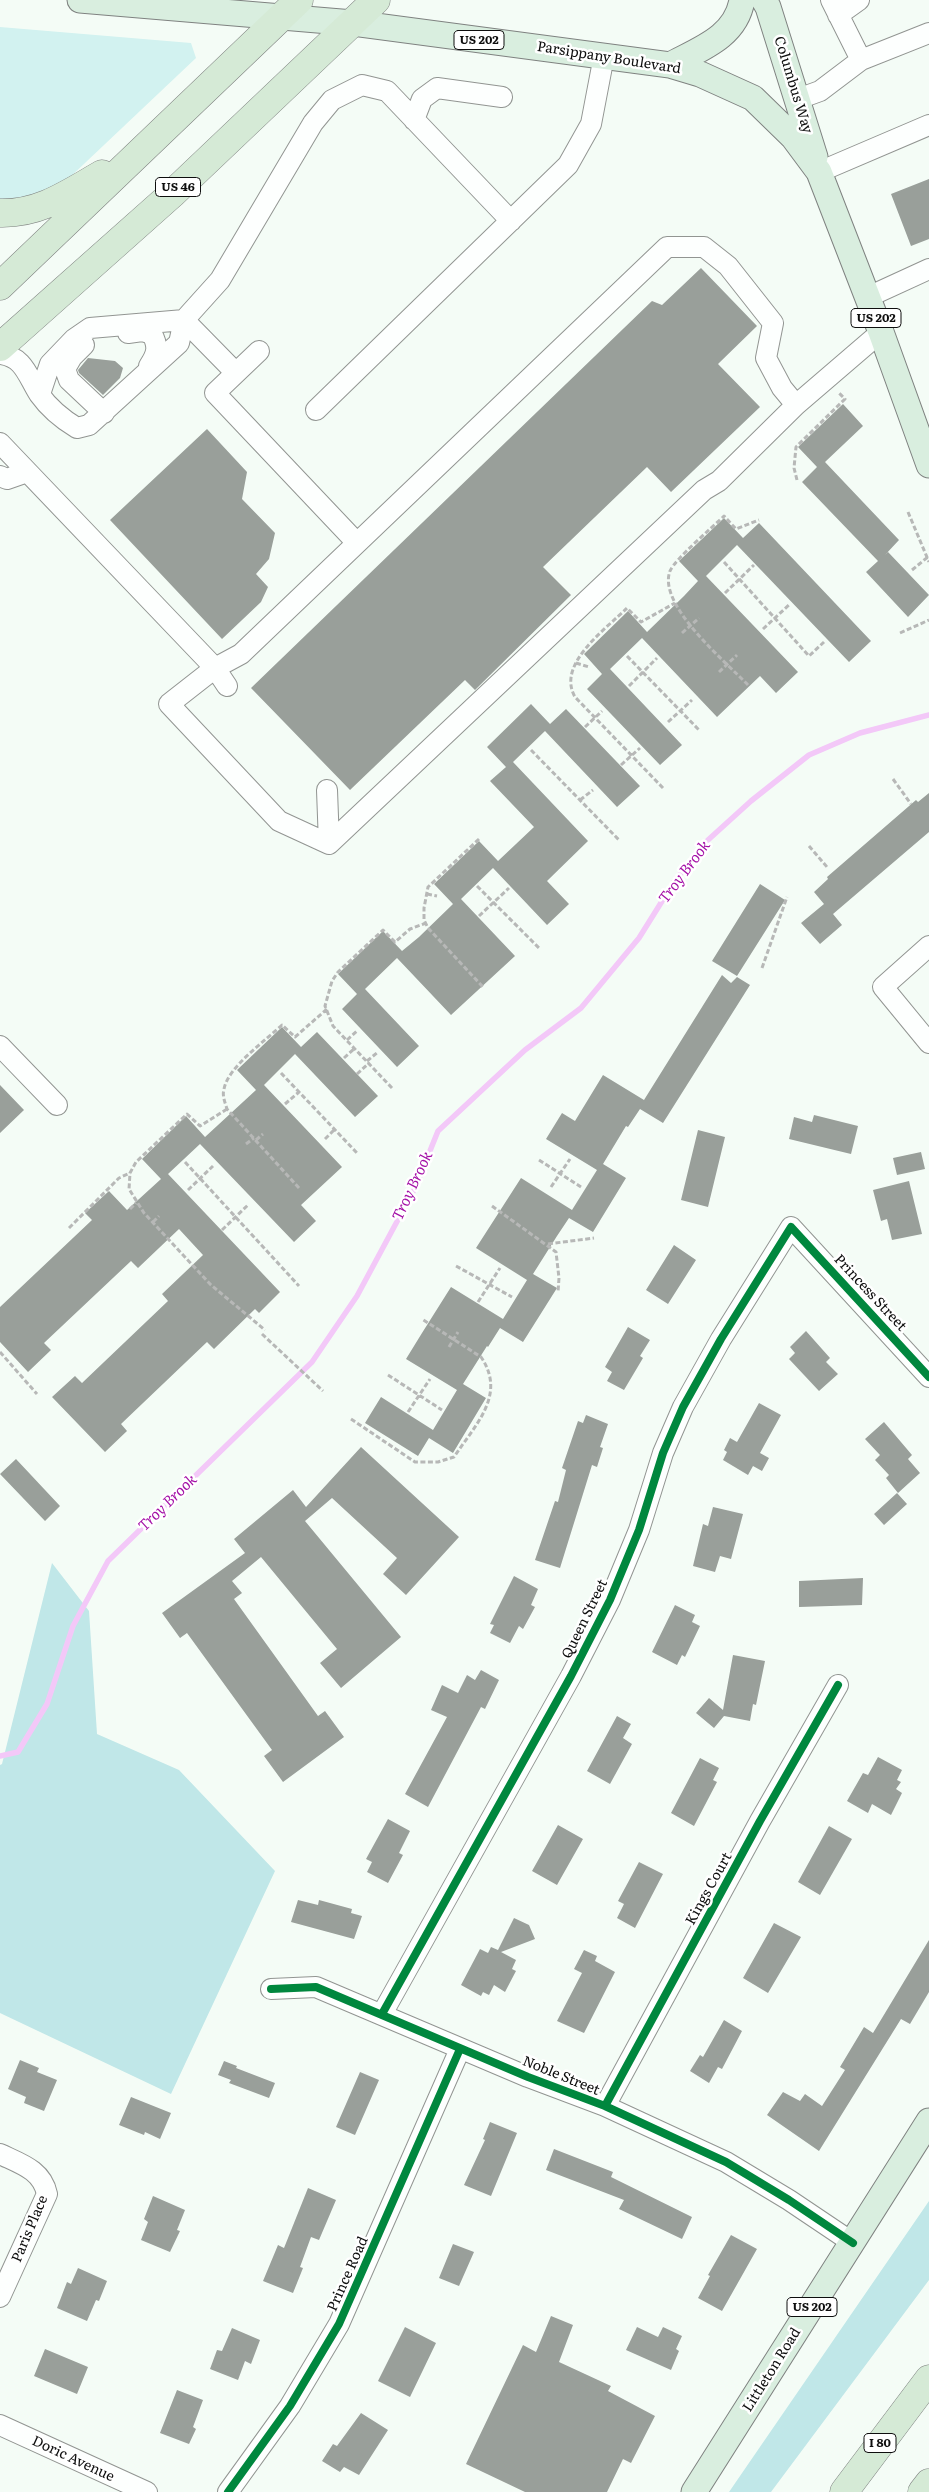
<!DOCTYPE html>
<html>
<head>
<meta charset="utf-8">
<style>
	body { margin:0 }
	canvas { display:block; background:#f4fcf6 }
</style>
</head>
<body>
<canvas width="929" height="2492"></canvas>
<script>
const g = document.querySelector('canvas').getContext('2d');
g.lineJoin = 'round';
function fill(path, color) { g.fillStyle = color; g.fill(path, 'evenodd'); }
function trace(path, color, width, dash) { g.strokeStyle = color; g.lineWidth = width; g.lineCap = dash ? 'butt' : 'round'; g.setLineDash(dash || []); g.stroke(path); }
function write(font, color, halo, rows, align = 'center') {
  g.font = font + ' Literata,serif'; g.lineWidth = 5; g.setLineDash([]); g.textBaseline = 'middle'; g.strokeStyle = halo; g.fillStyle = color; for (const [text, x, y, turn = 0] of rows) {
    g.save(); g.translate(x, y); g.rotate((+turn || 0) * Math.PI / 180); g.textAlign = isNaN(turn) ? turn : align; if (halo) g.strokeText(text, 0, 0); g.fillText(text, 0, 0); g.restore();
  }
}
fill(new Path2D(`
	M0,27L191,43L196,58L67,180L41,195L0,202Z`), '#d2f2f0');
fill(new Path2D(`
	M52,1563L89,1611L97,1734L179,1770L275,1871L171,2094L0,2013V1765L2,1764Z
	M929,2201V2280L771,2492H729Z`), '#c0e7e8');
trace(new Path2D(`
	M0,1756L18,1752L47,1704L73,1626L108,1561L312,1362L357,1296L415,1188L438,1131L525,1050L581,1008L639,938L674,882L708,840L751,801L809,755L860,733L929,715`), '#f3c8f8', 5.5);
fill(new Path2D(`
	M929,179V239L911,246L891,194Z
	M701,268L757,326L718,364L760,407L671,492L647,467L543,567L571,595L475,690L465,680L350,790L251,688L652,301L662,305Z
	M88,358L115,361L123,368L120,378L103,395L79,373L78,370Z
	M843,404L863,426L825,462L899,540L885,555L888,552L929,595L908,617L866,572L878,561L802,482L817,467L798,447Z
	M207,429L247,472L242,499L275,533L269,559L256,574L268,587L261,602L222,639L110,520Z
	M724,518L743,538L759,523L871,641L849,662L737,545L706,576L798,672L776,693L760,676L717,717L642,638L610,669L682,745L660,765L587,689L602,674L584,654L628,611L647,632L684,596L698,581L679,561Z
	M531,704L550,724L566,709L640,786L617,807L545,731L513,762L588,841L547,881L569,904L547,925L493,868L461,899L515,956L451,1015L397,958L365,989L419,1046L397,1067L342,1009L357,994L338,974L383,931L402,951L419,937L453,904L434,884L479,841L498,861L534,827L490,781L506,767L487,747Z
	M929,793V832L833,914L842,925L820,944L801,923L824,904L814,892L828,879L827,877L916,800L918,802Z
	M760,884L785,900L737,976L712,961Z
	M722,975L731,983L737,977L750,985L663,1123L640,1109L628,1127L626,1126L603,1164L626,1178L593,1232L569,1218L557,1236L533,1274L557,1288L523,1342L500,1328L488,1347L487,1346L463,1384L486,1398L453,1453L429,1438L418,1456L365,1423L381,1397L433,1430L457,1390L406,1359L422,1333L451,1287L503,1319L527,1280L476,1248L521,1178L572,1210L597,1170L546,1139L562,1113L575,1121L603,1075L644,1100Z
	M282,1027L301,1047L317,1032L378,1096L355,1117L295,1054L264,1085L342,1167L301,1205L316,1221L294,1242L200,1144L168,1174L280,1292L259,1313L255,1309L214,1349L207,1342L121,1424L127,1431L105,1452L52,1397L75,1376L82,1383L168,1301L162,1294L203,1255L179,1229L138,1268L131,1261L44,1343L51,1350L28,1372L0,1342V1307L92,1220L85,1213L109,1191L127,1210L161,1179L142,1159L186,1116L205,1137L256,1090L237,1070Z
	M0,1085L24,1110L0,1133Z
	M814,1115L858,1126L851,1154L789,1139L794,1117L812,1122Z
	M698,1130L725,1137L708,1207L681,1200Z
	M921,1152L925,1169L897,1175L893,1158Z
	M909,1181L922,1234L892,1240L887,1219L881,1221L873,1190Z
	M674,1245L696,1260L668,1304L646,1290Z
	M628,1327L650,1340L640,1356L643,1358L624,1390L607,1381L612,1372L605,1367Z
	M806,1331L830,1358L826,1362L838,1374L819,1391L789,1359L795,1353L790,1347Z
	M759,1403L781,1415L760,1453L769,1458L762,1471L753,1466L748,1475L723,1460L727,1452L724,1450L730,1438L737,1442Z
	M586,1415L608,1424L600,1447L603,1448L597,1467L592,1465L560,1568L535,1560L555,1501L558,1502L566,1470L562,1468L578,1421L583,1423Z
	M884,1422L912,1455L908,1459L920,1473L898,1493L886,1478L889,1475L875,1460L880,1455L865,1439Z
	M361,1447L459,1537L406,1595L383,1574L397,1558L332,1498L305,1521L401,1637L341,1688L320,1663L337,1649L261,1557L232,1581L242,1593L234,1599L318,1716L325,1711L344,1737L283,1782L264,1756L272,1750L187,1633L180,1638L162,1613L245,1553L234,1539L293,1490L306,1507Z
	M16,1459L60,1506L45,1521L0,1474Z
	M897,1493L907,1504L884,1525L874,1514Z
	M713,1507L743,1514L731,1559L720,1556L715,1572L693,1566L703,1524L708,1526Z
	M514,1576L538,1589L531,1605L535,1607L523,1629L519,1626L510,1643L490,1633L494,1625L490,1624Z
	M863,1578L862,1605L799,1607V1581Z
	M675,1605L695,1615L692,1622L700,1626L685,1657L682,1655L677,1665L652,1652Z
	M733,1655L765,1661L756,1705L753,1704L750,1721L724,1716L714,1728L696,1713L709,1698L723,1710Z
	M481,1670L499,1680L485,1709L481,1707L428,1807L405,1794L447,1717L431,1710L442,1685L458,1693L467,1675L475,1680Z
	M617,1716L631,1724L623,1738L632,1744L610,1784L587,1771Z
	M878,1757L902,1770L897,1780L901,1782L896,1789L902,1793L891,1815L872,1804L868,1813L847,1801L863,1773L868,1775Z
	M700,1758L719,1768L713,1780L717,1782L694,1826L671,1813Z
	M388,1819L410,1831L399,1853L403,1855L388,1883L367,1872L372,1862L366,1859Z
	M558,1825L583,1839L557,1885L532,1871Z
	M829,1826L852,1839L820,1895L798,1882Z
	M639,1862L663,1874L635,1928L617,1918L624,1904L618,1901Z
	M298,1900L318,1905L319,1900L352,1909L351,1913L362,1916L354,1939L291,1922Z
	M514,1918L529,1925L535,1939L501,1952L516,1960L512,1969L516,1971L505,1992L494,1985L489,1995L483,1992L481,1996L461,1985L480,1949L488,1953L491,1947L498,1950Z
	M774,1923L801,1937L768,1993L743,1978Z
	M929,1940V1992L910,2024L901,2019L819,2151L767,2115L783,2092L800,2101L805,2094L822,2106L845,2070L840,2067L864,2027L873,2033Z
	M584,1950L597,1956L595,1961L615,1972L584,2033L557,2021L582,1973L574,1969Z
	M724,2020L742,2031L722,2069L718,2067L709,2083L690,2071L700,2055L703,2057Z
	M20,2060L39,2068L37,2072L57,2080L44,2111L24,2103L26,2097L8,2089Z
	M224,2061L237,2066L236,2068L275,2083L269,2098L229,2083L231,2080L218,2075Z
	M360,2072L379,2080L355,2135L336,2127Z
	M131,2097L171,2113L160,2139L145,2132L144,2135L119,2125Z
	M490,2122L517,2133L491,2196L464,2185L485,2140L483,2139Z
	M554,2149L613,2172L611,2177L692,2217L682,2239L619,2209L624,2200L546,2170Z
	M308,2188L336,2200L319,2240L311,2237L300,2267L303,2268L293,2293L263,2281L278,2245L284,2248Z
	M153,2196L185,2210L177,2230L180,2231L170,2252L141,2240L148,2222L144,2219Z
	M731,2235L757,2249L722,2311L698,2298L710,2276L708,2275Z
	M453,2244L474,2252L459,2286L439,2278Z
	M78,2268L107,2281L99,2301L96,2300L87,2321L57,2308L67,2282L71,2284Z
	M551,2316L573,2325L559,2362L611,2386L608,2391L655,2416L631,2463L623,2459L607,2492H525L466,2464L523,2345L536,2352Z
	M405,2327L436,2343L410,2397L378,2381Z
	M637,2327L658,2337L663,2327L682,2336L676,2349L679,2351L671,2370L626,2350Z
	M232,2328L260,2340L251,2364L245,2361L238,2380L210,2369L217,2350L222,2351Z
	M45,2349L88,2367L77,2394L34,2376Z
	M177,2390L203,2400L193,2427L196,2429L189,2444L160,2433Z
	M361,2413L388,2430L359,2475L344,2467L340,2472L322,2461L333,2444L337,2446Z`), '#999f9a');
const minor = new Path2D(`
	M831,0L861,60
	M838,15L859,0
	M798,99L820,91L861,60L929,33
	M414,120L422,99L437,88L502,97
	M819,172L929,125
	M868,297L929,269
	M128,333L142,331L152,334C159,347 157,354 149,366
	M84,345L72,357L65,369L69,380L104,413
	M259,351L215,393L357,543
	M0,354C24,357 27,375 39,394C49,408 62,419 77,428L89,425L179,343L184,320L220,280L313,123L332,100L362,85L387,91L511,221
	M40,394L50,364L74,339L90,328L184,320L236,373
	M316,410L568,165L591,124L604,56
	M0,443L215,668L227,686
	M0,476L7,479L27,472
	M327,790L329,844
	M329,844L279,821L169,704L215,668L241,654L667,247H704L728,266L773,323L766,358L782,388L796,405
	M329,844L704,490L719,481L796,405L881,332
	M929,946L883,987L929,1043
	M0,1046L57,1105
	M271,1989L316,1987L528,2077L605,2106L726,2162L789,2200L853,2243
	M382,2014L571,1676L610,1600L639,1530L663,1453L683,1407L721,1339L791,1227L929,1377
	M605,2106L760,1821L838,1685
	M0,2154C21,2164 42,2170 47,2194L0,2297
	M0,2425L147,2492
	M228,2492L290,2406L339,2324L460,2049`);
const major = new Path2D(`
	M80,0L353,23L670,65L700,74L753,98L793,137L819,172L881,332L929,465
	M764,0L768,7L815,157
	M670,65C700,49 736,37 742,0
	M694,2492L929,2121`);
const highway = new Path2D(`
	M0,213C40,214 69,193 102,174
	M0,286L299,0
	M0,347L172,194L376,0
	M844,2492L929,2379
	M922,2492L929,2483`);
trace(minor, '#929592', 22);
trace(major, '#7f8280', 27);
trace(highway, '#7f8280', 29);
trace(new Path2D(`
	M797,480L794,468L796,447L845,399L839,393
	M908,512L929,562
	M724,562L809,656L824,642
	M912,570L929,556
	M725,593L754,565
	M763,629L790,604
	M682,633L699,618
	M900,633L929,620
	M627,656L700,731
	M576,663L589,667
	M719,672L737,655
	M748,685C726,662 657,605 670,571C675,559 713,527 724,516L736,529L759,520
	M629,686L657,658
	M668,722L692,700
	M585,727L602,711
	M531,750L619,840
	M621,765L640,748
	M893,779L911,804
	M663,788L575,697C556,664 606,629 627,608L641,622L675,603
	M580,800L593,790
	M479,839L428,887L424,908V920L428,928L483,987
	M809,846L827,867
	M477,886L539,948
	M427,894L437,896
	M479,916L509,888
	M762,968L787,897
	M347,1040L357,1031
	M344,1058L355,1048
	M367,1061L378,1052
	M281,1073L357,1153
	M357,1074L369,1063
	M392,1088L333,1026L325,1006L332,981L338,972L383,930L395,942L410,929L426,923
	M285,1104L299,1092
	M227,1109L200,1126L187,1114L136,1162L130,1173L129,1189L144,1213L211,1285L265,1330
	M325,1139L335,1129
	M256,1140L263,1134
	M246,1144L254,1138
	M539,1160L581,1187
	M185,1162L299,1286
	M551,1187L570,1159
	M299,1188L227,1109C225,1102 222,1096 224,1089C228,1067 265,1041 282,1025L295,1037L327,1009
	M188,1190L213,1166
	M492,1206L556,1252L559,1278L558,1292
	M130,1209L136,1203
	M153,1222L159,1216
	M69,1228L119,1178L130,1173
	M222,1230L249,1204
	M548,1244L594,1238
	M456,1266L512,1297
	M478,1302L500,1268
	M262,1334L323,1391
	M449,1347L458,1332
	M0,1352L37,1394
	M388,1375L442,1410
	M408,1412L430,1379
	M351,1419L415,1462H438L454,1457C475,1425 507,1395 481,1357L422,1319`), '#b7b8b7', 3, [5, 2.5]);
trace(minor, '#fdfffe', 20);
trace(major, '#d9eedf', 25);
trace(highway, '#d5ead6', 28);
trace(new Path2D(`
	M271,1989L316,1987L528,2077L605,2106L726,2162L789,2200L853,2243
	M382,2014L571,1676L610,1600L639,1530L663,1453L683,1407L721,1339L791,1227L929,1377
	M605,2106L760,1821L838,1685
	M228,2492L290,2406L339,2324L460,2049`), '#00873e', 8);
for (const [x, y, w] of [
	[479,40,50],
	[178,187,45],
	[876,318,50],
	[812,2307,50],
	[880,2443,32]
]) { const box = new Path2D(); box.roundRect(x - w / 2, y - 9.5, w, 19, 4); g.fillStyle = '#fff'; g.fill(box); trace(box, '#0e0e0e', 1); }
write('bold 12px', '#0e0e0e', null, [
	["US 202",479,40],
	["US 46",178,187],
	["US 202",876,318],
	["US 202",812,2307],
	["I 80",880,2443]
]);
write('14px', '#0e0e0e', '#fff', [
	["Parsippany Boulevard",609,58,9],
	["Columbus Way",793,85,73],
	["Princess Street",870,1293,47],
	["Queen Street",585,1619,-64],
	["Kings Court",709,1889,-61],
	["Noble Street",561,2076,22],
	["Paris Place",30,2229,-67],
	["Prince Road",348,2274,-66],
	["Littleton Road",772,2370,-58],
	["Doric Avenue",73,2459,25]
]);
write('italic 15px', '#a411a7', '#fff', [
	["Troy Brook",685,872,-53],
	["Troy Brook",413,1186,-65],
	["Troy Brook",168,1503,-44]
]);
</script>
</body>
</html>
